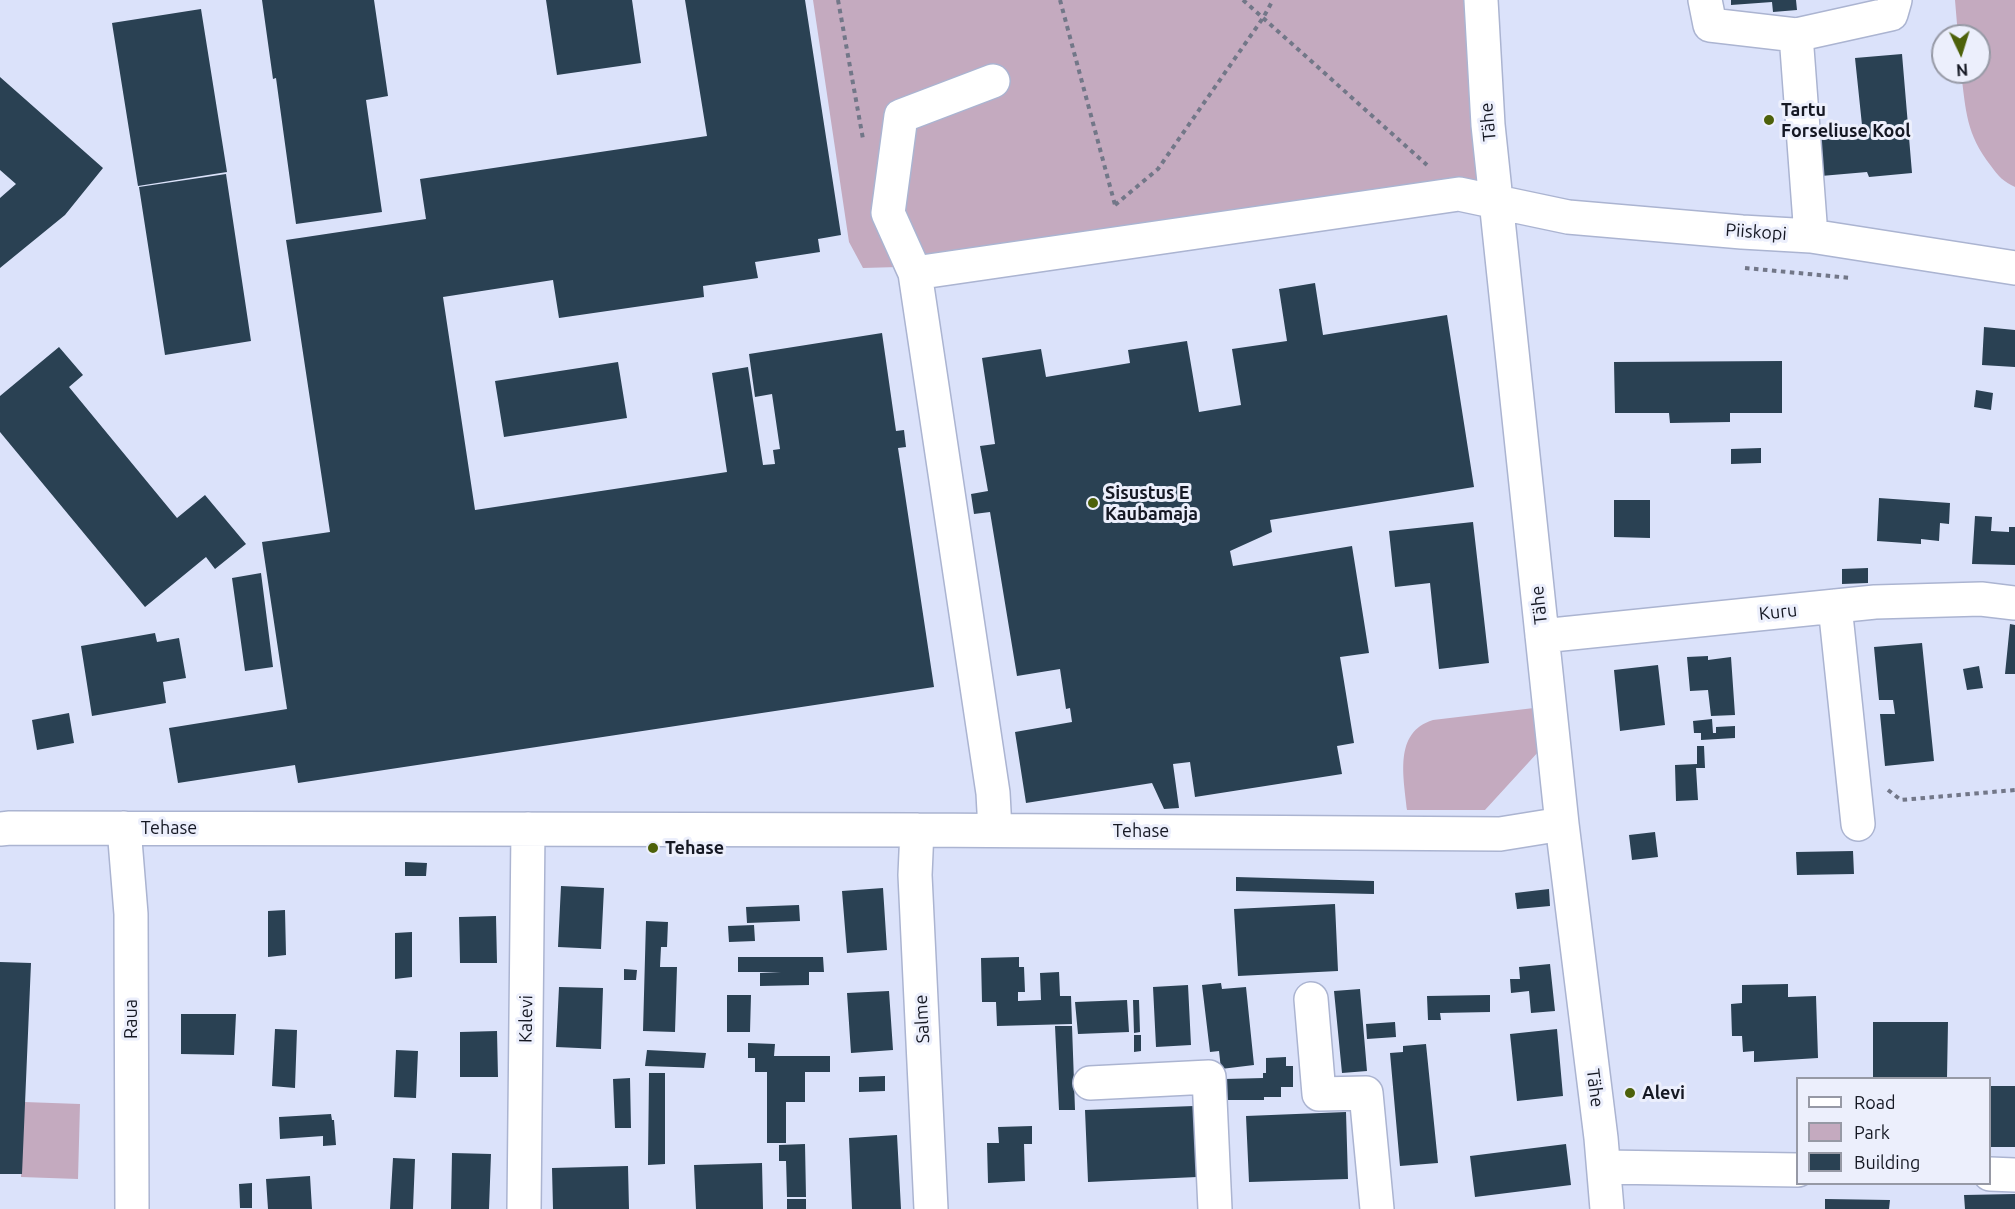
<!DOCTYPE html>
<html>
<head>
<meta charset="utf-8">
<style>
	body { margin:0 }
	#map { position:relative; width:2015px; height:1209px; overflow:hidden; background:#dbe2fa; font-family:Ubuntu,sans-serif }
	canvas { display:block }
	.legend { position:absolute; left:1796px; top:1077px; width:195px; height:108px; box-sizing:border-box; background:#eceffc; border:2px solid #9699a5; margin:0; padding:8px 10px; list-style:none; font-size:18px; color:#151823 }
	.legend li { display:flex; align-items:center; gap:12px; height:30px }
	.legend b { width:30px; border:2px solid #9699a5 }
	.north { position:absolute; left:1931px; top:24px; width:60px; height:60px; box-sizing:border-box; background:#eceffc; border:2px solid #9699a5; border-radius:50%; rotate:176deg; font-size:16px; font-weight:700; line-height:24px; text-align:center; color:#151823 }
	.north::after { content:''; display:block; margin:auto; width:21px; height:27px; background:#4d610a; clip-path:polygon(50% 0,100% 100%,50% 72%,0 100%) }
</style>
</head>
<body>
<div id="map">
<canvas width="2015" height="1209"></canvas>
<ul class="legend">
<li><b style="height:8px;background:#fff"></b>Road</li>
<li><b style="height:16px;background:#c4aabf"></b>Park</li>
<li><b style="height:16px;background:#2a4153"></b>Building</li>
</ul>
<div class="north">N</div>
</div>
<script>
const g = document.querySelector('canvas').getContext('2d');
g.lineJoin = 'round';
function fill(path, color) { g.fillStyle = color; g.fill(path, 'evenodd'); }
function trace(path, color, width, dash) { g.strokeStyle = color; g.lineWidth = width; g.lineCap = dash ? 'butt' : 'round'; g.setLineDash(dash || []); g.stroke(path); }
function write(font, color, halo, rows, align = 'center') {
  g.font = font + ' Ubuntu,sans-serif'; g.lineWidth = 6; g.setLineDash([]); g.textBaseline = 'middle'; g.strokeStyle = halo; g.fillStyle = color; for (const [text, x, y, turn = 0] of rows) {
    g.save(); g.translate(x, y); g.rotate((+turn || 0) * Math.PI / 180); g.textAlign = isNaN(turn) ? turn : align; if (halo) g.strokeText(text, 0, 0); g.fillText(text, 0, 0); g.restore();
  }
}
fill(new Path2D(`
	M813,0H1468L1484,180L898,267L863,268L849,242Z
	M1955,0H2015V187C2004,182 1998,176 1991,166C1966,134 1966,111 1961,72H1979V36H1958Z
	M1534,708L1539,751L1485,810H1407C1404,778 1393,732 1433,720Z
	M24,1102L80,1104L78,1179L21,1177Z`), '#c4aabf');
fill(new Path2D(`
	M262,0H374L388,96L366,100L382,212L296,224L276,78L273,79Z
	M546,0H632L641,63L557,75Z
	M685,0H805L841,235L818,239L820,252L755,262L758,278L703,286L704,297L559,318L553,280L443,297L475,510L727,472L712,373L748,367L763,465L775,464L773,450L780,449L772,394L755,397L749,354L882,333L896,431L904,430L906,447L898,448L934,687L298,783L295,765L178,783L169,728L287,709L262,542L330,532L286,240L426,219L420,179L707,136Z
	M1731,0H1796L1797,10L1773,12L1772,2L1731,5Z
	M201,9L227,172L138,186L112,23Z
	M1902,54L1912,173L1869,177L1867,172L1821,176L1815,130L1862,125L1855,58Z
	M0,77L103,168L65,215L0,268V198L16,184L0,170Z
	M226,174L251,341L165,355L139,187Z
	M1315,283L1323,335L1447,315L1474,487L1270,520L1272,532L1230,551L1233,566L1352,546L1369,653L1340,657L1354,743L1337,746L1342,774L1195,797L1190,762L1173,764L1179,808L1164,809L1152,783L1026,803L1015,732L1072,722L1070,708L1066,709L1060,669L1017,676L990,512L974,514L971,494L988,491L980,446L995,444L982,358L1041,349L1046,377L1130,363L1128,350L1187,341L1199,412L1241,405L1232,349L1287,341L1279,289Z
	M1984,327L2015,330V367L1982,365Z
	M59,347L83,375L69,387L177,518L205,495L246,544L215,569L206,557L145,607L0,432V396Z
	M1782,361V413H1730V422L1670,423L1669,413H1615L1614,362Z
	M618,362L627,418L504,437L495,381Z
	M1976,390L1993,393L1991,410L1974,407Z
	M1761,448V463L1731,464V449Z
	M1879,498L1950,503L1949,524L1940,523L1939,541L1921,539V544L1877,541Z
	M1614,500H1650V538L1614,537Z
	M1975,516L1992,517L1991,531L2009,532V527H2015V565L1972,564Z
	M1473,522L1489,663L1439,669L1430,583L1395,587L1389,531Z
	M1868,568V583L1842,584V569Z
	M261,573L273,667L245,671L232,578Z
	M2010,624L2015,625V674H2005Z
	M155,633L157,642L179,638L186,678L163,682L166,703L92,716L81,646Z
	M1922,643L1934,761L1885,766L1880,714H1895L1893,700H1879L1874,647Z
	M1708,656V660L1731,657L1735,715L1711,716L1708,690L1690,691L1687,657Z
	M1658,665L1665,725L1620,731L1614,670Z
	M1979,666L1983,688L1967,690L1963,669Z
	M69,713L74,743L37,750L32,720Z
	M1712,719L1713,733H1716V727L1735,726V738L1701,740V733H1694L1693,721Z
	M1697,746H1704L1705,768H1696L1698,800L1676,801L1675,765L1697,764Z
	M1655,832L1658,857L1632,860L1629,835Z
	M1853,851L1854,874L1797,875L1796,852Z
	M405,862L427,863L426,876H405Z
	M1236,877L1374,881V894L1236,891Z
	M561,886L604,888L601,949L558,947Z
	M883,888L887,950L847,953L842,891Z
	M1549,889L1550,906L1517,909L1515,893Z
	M1335,904L1338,971L1238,976L1234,909Z
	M799,905L800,921L747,923L746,907Z
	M285,910L286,955L268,957V911Z
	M496,916L497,963H460L459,917Z
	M646,921L668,922L667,947H661L660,967H677L675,1032L643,1031Z
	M754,925L755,941L729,942L728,926Z
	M412,932V977L395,979V933Z
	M738,957H823L824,972H809V985L760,986V973L781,972H738Z
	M1019,957V967H1024L1025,992H1018V1001L1041,1000L1040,973L1059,972L1060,996H1071L1072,1024L997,1026L996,1002H982L981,958Z
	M0,962L31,963L22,1174H0Z
	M1550,964L1555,1011L1531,1013L1529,991L1511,993L1510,979H1520L1519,967Z
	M624,969L637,970L636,980H624Z
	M1221,983L1222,989L1246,987L1254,1065L1221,1069L1219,1051L1210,1052L1202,985Z
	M1788,984V997L1816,996L1818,1058L1754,1062V1051L1743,1052L1742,1036H1732L1731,1004L1742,1003V985Z
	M1188,985L1191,1045L1156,1047L1153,987Z
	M559,987L603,988L601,1049L556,1047Z
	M1360,989L1367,1071L1342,1073L1334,991Z
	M889,991L893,1050L851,1053L847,993Z
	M727,995H751L750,1032H727Z
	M1490,995V1012L1440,1013L1441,1020H1428L1427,996Z
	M1127,1000L1129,1032L1078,1034L1075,1002Z
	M1133,1000H1139L1140,1032L1134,1033Z
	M181,1014H236L234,1055L181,1054Z
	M1395,1022L1396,1037L1367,1039L1366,1024Z
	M1873,1022H1948L1947,1078H1873Z
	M1055,1026H1072L1075,1110H1059Z
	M275,1029L297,1030L295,1088L272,1086Z
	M1557,1029L1563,1096L1517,1101L1510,1034Z
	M497,1031L498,1077H460V1032Z
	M1134,1035H1141V1051L1134,1052Z
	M748,1043L775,1044L774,1056H830V1072H805V1102H786V1143H767V1072H755V1058H748Z
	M1426,1044L1438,1163L1400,1166L1390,1053L1403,1052V1046Z
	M396,1050L418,1051L416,1098L394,1097Z
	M647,1050L706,1053L704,1068L645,1066Z
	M1286,1057V1066H1293V1087H1281V1097H1264V1100H1225V1079L1263,1078V1073H1266V1058Z
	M649,1073H665V1164L648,1165Z
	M885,1076V1091L859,1092V1077Z
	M630,1078L631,1128H615L613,1079Z
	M1990,1086H2015V1147H1990Z
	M1194,1106L1197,1177L1088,1182L1085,1110Z
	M1346,1112L1348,1179L1249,1182L1246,1116Z
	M331,1114L332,1120H334L336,1145L323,1146V1136L280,1139L279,1117Z
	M1032,1126V1144H1024L1025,1181L988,1183L987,1143H999L998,1127Z
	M897,1135L901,1209H852L849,1138Z
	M805,1144L806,1197H787L786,1161H779V1145Z
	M1566,1144L1571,1185L1475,1197L1470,1156Z
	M452,1153L491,1154L489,1209H451Z
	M393,1158L415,1159L413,1209H390Z
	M762,1163L763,1209H696L694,1165Z
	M628,1166L629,1209H553L552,1168Z
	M310,1176L312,1209H268L266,1179Z
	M252,1183V1208H240L239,1184Z
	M2015,1194V1209H1965L1964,1195Z
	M787,1199H806V1209H787Z
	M1825,1199L1890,1200L1889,1209H1825Z`), '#2a4153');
const minor = new Path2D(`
	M1481,0L1488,125L1562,824L1601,1138L1607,1209
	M1705,0L1710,25L1796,35L1811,236
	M1796,35L1891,14L1895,0
	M915,273L888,213L901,116L993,81
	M1835,606L1858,824
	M1542,636L1875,602L1981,599L2015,603
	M124,828L131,914L132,1209
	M0,829L10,828L917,830L1500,834L1562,824
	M917,830L915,875L931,1209
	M995,830L993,793L915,273L1459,194L1568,217L1742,232L1811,236L2015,268
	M1311,999L1319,1094L1366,1093L1377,1209
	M1090,1083L1209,1077L1215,1209
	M1604,1167L1798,1170
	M1990,1174L2015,1175
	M524,1209L528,829`);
trace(minor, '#abb4d1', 36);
trace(new Path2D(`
	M838,0L863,139
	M1060,0L1115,205
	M1243,0L1427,165
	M1115,205L1158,169L1263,18L1273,0
	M1745,268L1851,278
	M1888,790L1901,800L2015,790`), '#727788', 4, [4.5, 4.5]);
trace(minor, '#fff', 33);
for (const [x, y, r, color] of [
	[1769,120,6,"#4d610a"],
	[1093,503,6,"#4d610a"],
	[653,848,6,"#4d610a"],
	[1630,1093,6,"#4d610a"]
]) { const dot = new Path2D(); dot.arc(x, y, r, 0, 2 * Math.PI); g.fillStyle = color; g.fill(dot); trace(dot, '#eceffc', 2); }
write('bold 18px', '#151823', '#eceffc', [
	["Tartu",1781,110],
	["Forseliuse Kool",1781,131],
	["Sisustus E",1105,493],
	["Kaubamaja",1105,514],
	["Tehase",665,848],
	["Alevi",1642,1093]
], 'left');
write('18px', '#151823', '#eceffc', [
	["Tähe",1488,122,-95],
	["Piiskopi",1756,232,4],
	["Tähe",1539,605,-96],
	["Kuru",1778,612,-6],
	["Tehase",169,828],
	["Tehase",1141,831],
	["Raua",131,1019,-90],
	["Kalevi",526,1019,-89],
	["Salme",922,1019,-93],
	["Tähe",1595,1088,83]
]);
</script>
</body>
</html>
